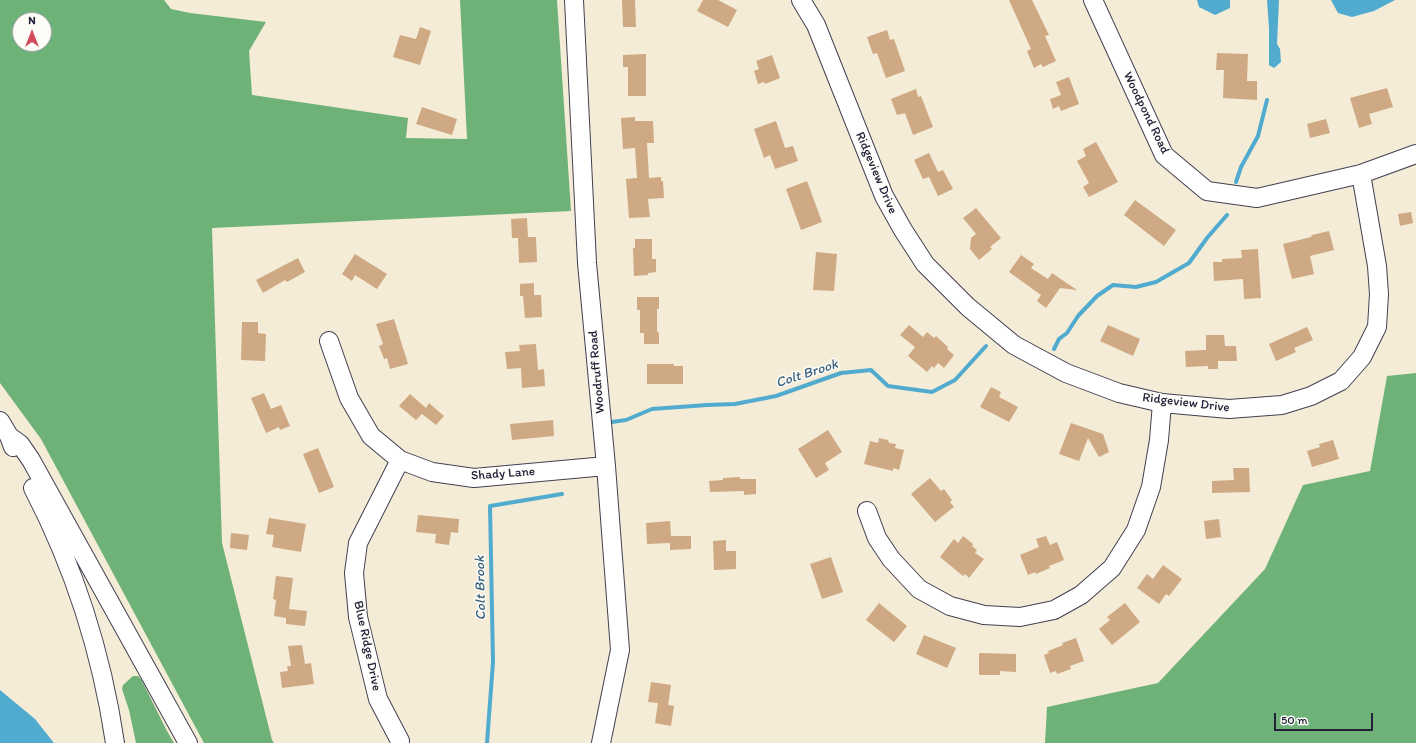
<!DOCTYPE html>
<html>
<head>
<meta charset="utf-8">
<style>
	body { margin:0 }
	#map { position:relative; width:1416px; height:743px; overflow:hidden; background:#f4ecd7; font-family:Itim,sans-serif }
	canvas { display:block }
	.north { position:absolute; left:12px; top:12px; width:40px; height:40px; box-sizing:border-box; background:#fdfcf7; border:1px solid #a5a5ac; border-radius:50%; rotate:0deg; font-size:11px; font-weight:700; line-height:16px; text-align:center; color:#22223b }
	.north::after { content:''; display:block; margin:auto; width:14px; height:18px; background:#d1495b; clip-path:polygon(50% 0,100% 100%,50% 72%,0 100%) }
	.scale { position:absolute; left:1274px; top:713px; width:99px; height:18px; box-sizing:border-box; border:2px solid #22223b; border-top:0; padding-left:5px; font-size:12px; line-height:14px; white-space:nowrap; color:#22223b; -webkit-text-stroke:3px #fdfcf7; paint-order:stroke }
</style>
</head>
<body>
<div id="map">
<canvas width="1416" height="743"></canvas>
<div class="north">N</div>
<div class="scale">50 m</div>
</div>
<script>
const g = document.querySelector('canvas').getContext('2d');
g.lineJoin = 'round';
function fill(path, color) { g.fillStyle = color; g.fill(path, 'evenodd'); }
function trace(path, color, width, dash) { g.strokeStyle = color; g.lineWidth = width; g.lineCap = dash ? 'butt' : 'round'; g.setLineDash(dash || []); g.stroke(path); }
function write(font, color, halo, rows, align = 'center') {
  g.font = font + ' Itim,sans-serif'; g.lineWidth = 3; g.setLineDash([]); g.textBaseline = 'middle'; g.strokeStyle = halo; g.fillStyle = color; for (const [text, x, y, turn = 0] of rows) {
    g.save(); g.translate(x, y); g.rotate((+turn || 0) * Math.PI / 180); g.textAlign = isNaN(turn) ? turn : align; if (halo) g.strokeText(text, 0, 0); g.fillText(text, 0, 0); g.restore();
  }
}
fill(new Path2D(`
	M0,0H164L171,9L190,13L266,22L249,51L252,95L408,118L406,138L467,139L460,0H557L571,211L212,228L222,543L272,740L274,743H204L41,439L0,383ZM20,20H44V44H20Z
	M1416,373V743H1045L1047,707L1158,683L1265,569L1303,485L1370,471L1387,376Z
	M133,676H138L141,679L167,731L174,743H136L129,710L122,689L123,685Z`), '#6eb278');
fill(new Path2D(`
	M1197,0H1230V8L1215,15L1199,7Z
	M1267,0H1279L1277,44L1280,49L1281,62L1274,68L1269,65V28Z
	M1331,0H1395L1374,11L1352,17L1338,13Z
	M0,690L35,719L54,743H0Z`), '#51abcf');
trace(new Path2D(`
	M1236,182L1241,167L1258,136L1267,100
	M1054,349L1059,339L1067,333L1078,316L1097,296L1113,285L1136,287L1156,282L1189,263L1207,238L1227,215
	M612,422L626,420L652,409L707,405L735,404L776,396L841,373L871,370L888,386L932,392L955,380L986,346
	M487,743L493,662L490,506L562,494`), '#51abcf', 4);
fill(new Path2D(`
	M622,0H635L636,27H623Z
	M703,0H718L737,10L728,27L697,11Z
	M1009,0H1032L1049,35L1045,36L1056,61L1043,67L1041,64L1034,68L1027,51L1031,49Z
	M420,27L431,31L420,65L393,57L400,35L416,39Z
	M887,30L890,40L894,39L905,71L886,78L877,53L873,54L867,37Z
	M1217,53L1248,54L1247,81H1257V100L1223,98L1224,70H1216Z
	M646,54V96H628V67H623V55Z
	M772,55L780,78L765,84L764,82L758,84L754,71L759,69L756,61Z
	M1069,77L1079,104L1061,111L1059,106L1053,109L1050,99L1061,95L1056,82Z
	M1387,88L1393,107L1369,114L1372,124L1359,128L1350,98Z
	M916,89L918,97L921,96L933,127L913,135L905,113L897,115L891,99Z
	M422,107L457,119L452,135L416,124Z
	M635,117V121H653L654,143H647L649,178L661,177V181H663L664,198L648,199L650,217L629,218L626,179L637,178L635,148L623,149L621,118Z
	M1326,119L1330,133L1310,138L1307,124Z
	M776,121L785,148L793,146L798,161L775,169L770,155L764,158L754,129Z
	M1096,142L1118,182L1089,197L1083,187L1089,183L1077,161L1086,156L1083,149Z
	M929,153L938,172L943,170L953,189L938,196L929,177L923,179L914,160Z
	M807,181L822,222L801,230L786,189Z
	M1135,200L1176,230L1164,246L1124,215Z
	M976,208L1001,238L990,247L992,249L979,260L970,249L971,238L976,234L963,218Z
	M1411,212L1413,223L1400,226L1398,214Z
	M527,218L528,237H536L537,262L519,263L518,238H512L511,219Z
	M1329,231L1334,250L1310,256L1314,274L1292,279L1283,244L1311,237L1312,235Z
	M635,239H652V259H656V272L648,273V275L634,276L633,248H635Z
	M1258,249L1261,298L1244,299L1243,279L1214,281L1213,262H1222V259L1242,258L1241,250Z
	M816,252L837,254L834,291L813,290Z
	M355,254L387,274L377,289L355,275L352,281L342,274Z
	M1021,255L1034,264L1031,268L1048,279L1052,273L1077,290L1060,288L1046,308L1037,301L1041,295L1009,272Z
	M298,258L305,272L287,282L285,280L263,293L256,280Z
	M534,283V295H541L542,317L525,318L523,296H520V284Z
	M637,297H659V309H657V331L659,333V344H644V333H640V310H637Z
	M394,319L408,364L390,369L387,358L384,359L379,346L383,344L376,324Z
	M242,322H258V333L266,334L265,361L241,360Z
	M909,325L923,337L927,332L934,338L936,336L948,347L947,349L954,355L944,368L938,363L934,368L932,366L927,372L908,356L915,347L900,335Z
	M1108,325L1140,339L1133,356L1100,341Z
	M1307,327L1313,340L1294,348L1296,352L1276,361L1269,344Z
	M1206,335H1224L1225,346H1236L1237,361H1218V369H1208V366L1186,367L1185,351L1206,350Z
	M536,344L538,370L544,369L545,386L522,388L521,368L507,369L505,352L520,351L519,345Z
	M647,364H674V366H683V384H647Z
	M991,387L1001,392L999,397L1018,407L1009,422L980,407Z
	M264,393L271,409L281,405L290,426L280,430L279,427L266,433L251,398Z
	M410,394L426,408L429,403L444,416L436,425L422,414L416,420L399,406Z
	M553,420L554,436L512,440L510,424Z
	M1071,423L1103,434L1109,452L1099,457L1088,438L1079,461L1059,454Z
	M828,430L842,452L825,463L829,470L816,478L798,449Z
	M879,438L888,440L889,443L896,444L895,448L904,450L899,470L893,468V471L864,464L870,441L878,443Z
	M1333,440L1339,459L1312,467L1307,451L1320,447L1319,444Z
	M318,448L334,487L319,493L303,454Z
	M1233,468H1249L1250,492L1212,493V481L1234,480Z
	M740,477V479H756V494L744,495V491L710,492L709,481L723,480V478Z
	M930,478L941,491L944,489L952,500L950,502L954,507L935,522L911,494Z
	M418,515L459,519L458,533L451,532L449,545L435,543L436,534L416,532Z
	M269,518L306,524L301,552L272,547L274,535L266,534Z
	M1219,519L1221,537L1206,539L1204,521Z
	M670,521L671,536H691V549L670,550V543L647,544L646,523Z
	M231,533L249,535L247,550L230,548Z
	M963,536L973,544L972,546L977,550L975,553L984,559L969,578L965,574L963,576L940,557L954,539L958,543Z
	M1046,536L1050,545L1057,542L1064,560L1049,566L1050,568L1036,574L1035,572L1028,575L1020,555L1039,547L1036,539Z
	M726,540V551H736V569L714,570L713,541Z
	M831,557L843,592L822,599L810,564Z
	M1163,565L1182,579L1169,596L1166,594L1159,604L1137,588L1147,574L1153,579Z
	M276,576L293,578L289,609L307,611L305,626L286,624V618L274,616L276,600L273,599Z
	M879,603L907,626L894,642L866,620Z
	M1125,603L1140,622L1112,645L1099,629L1110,620L1107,617Z
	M924,635L956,648L947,668L916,654Z
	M1076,638L1084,661L1070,666L1071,669L1057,674L1056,671L1050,673L1044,655L1049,653L1048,651L1063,645L1062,643Z
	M302,645L305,664L311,663L314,684L282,688L280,672L288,671L287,666H291L288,646Z
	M979,653L1016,654V672L1000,671V675H979Z
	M651,682L671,685L668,705L674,706L671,726L655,723L658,703L648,702Z`), '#cea983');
const minor = new Path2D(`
	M574,0L587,263L606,466L620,650L601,743
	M801,0L816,25L884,196L903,230L925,264L968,307L1014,345L1066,373L1119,393L1162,403L1229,409L1282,405L1311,396L1341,381L1362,357L1377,327L1379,294L1377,266L1361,174
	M1093,0L1164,155L1207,191L1257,198L1361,174L1416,154
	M329,341L349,398L371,436L400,460L432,472L474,478L606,466
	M0,421L9,436L13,447
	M9,436L20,444L31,460L188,743
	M400,460L358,543L354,573L358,617L378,699L400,741
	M33,488C74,567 102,655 115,743
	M867,511L877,538L891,559L919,589L950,606L984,615L1020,617L1054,610L1081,595L1112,568L1136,530L1151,487L1159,440L1162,403`);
trace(minor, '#424052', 20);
trace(minor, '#fff', 18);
write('13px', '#22223b', '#fdfcf7', [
	["Woodpond Road",1146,113,64],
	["Ridgeview Drive",876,173,67],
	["Woodruff Road",597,372,-95],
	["Ridgeview Drive",1186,403,7],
	["Shady Lane",503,474,-4],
	["Blue Ridge Drive",367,646,78]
]);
write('italic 14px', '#37607e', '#fdfcf7', [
	["Colt Brook",807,374,-18],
	["Colt Brook",481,588,-91]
]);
</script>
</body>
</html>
